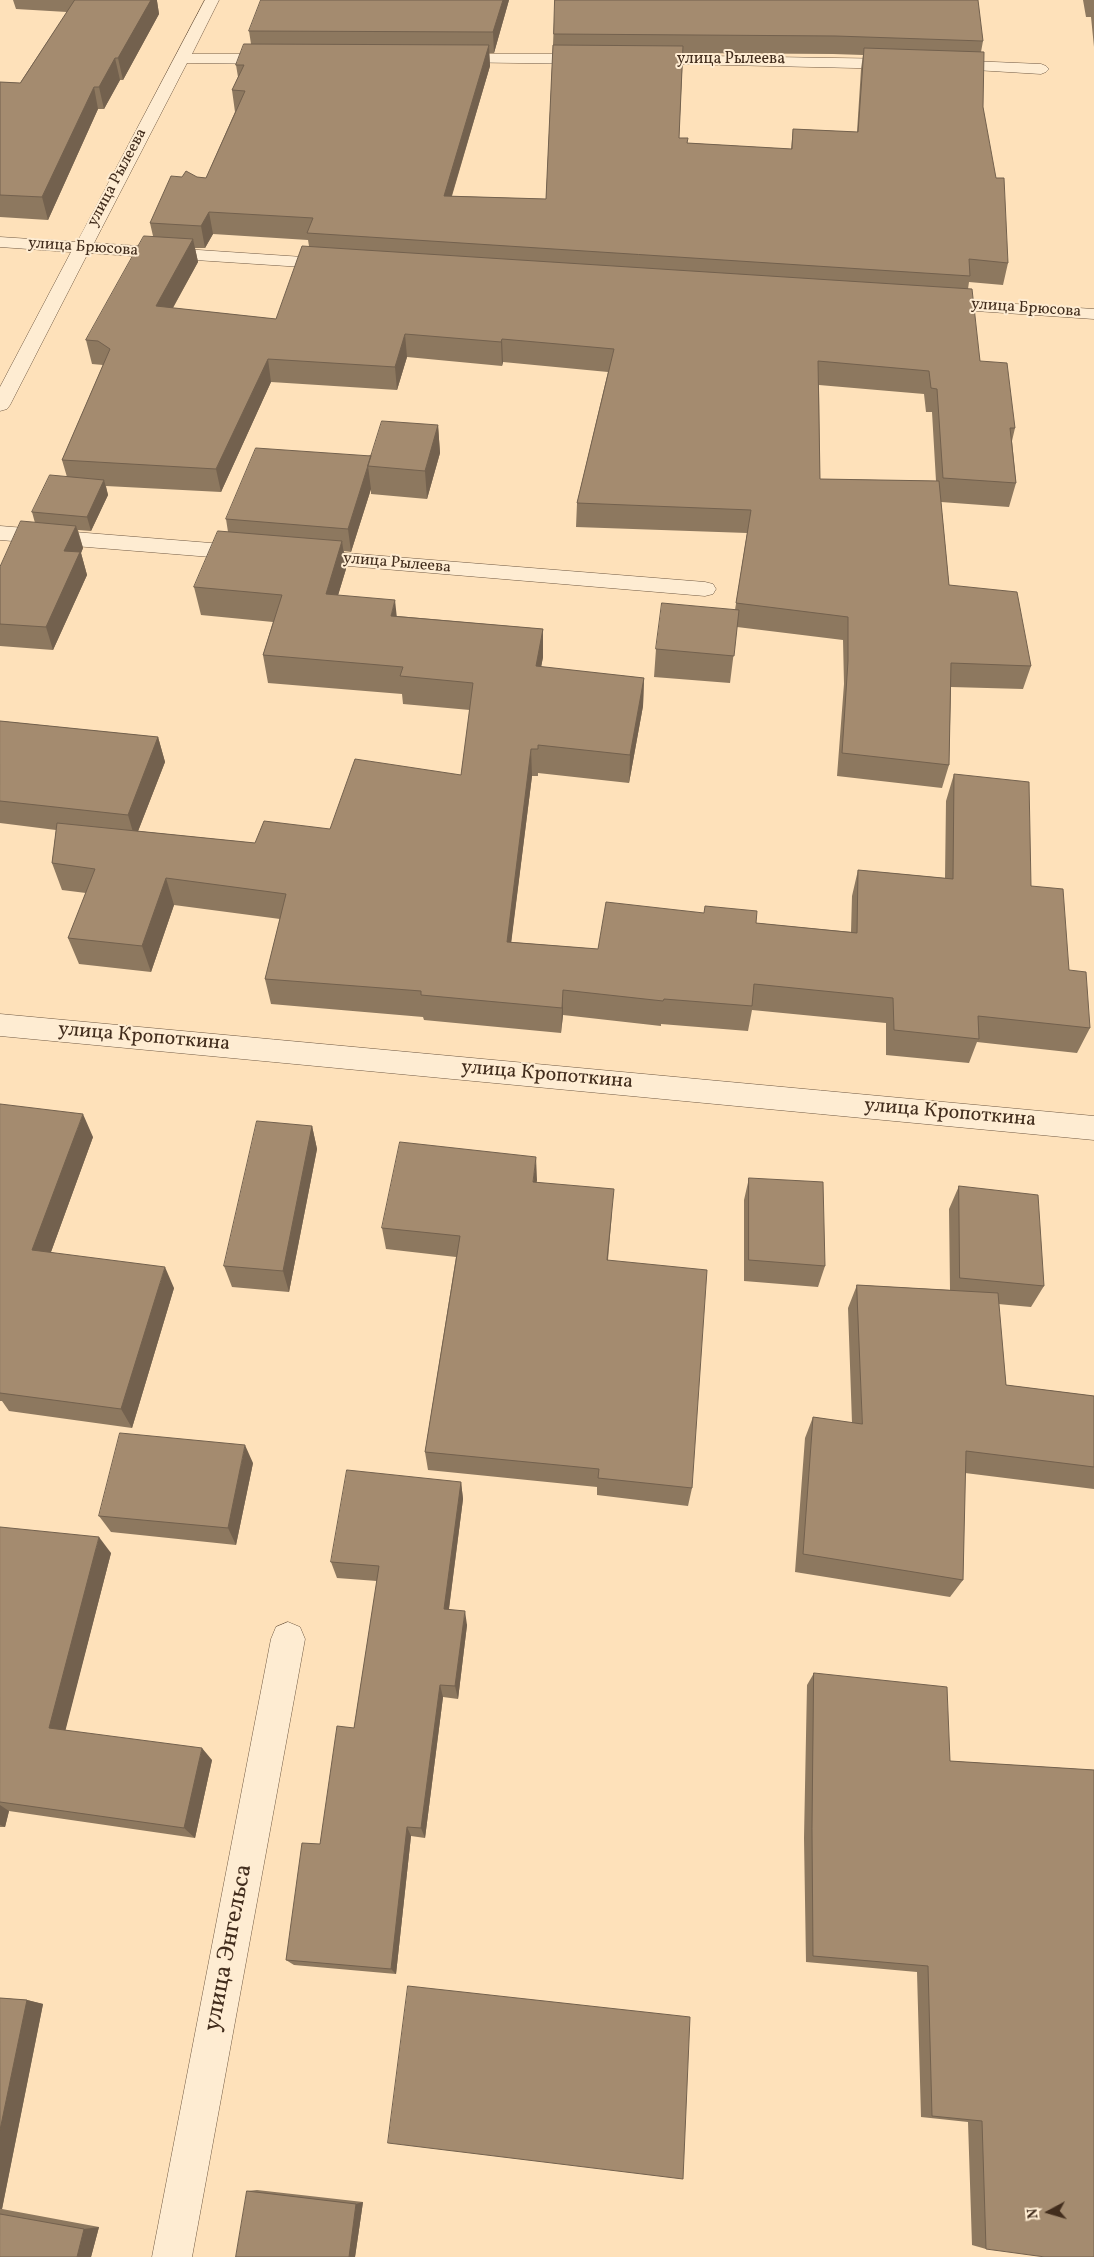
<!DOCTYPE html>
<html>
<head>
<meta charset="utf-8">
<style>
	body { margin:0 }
	#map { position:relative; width:1094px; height:2257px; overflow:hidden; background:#fee1ba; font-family:Vollkorn,serif }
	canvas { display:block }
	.north { position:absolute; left:1024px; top:2187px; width:50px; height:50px; -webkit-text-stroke:4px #feecd2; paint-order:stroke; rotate:264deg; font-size:14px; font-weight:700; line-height:20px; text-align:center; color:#422d1d }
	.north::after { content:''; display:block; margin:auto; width:18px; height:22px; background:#422d1d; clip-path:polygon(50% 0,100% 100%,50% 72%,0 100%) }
</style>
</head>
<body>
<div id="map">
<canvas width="1094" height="2257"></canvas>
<div class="north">N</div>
</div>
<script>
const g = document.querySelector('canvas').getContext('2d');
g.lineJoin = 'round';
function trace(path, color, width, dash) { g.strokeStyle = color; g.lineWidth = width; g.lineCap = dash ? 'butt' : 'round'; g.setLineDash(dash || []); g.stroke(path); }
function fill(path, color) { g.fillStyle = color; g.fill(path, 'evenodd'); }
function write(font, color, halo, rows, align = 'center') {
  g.font = font + ' Vollkorn,serif'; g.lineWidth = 4; g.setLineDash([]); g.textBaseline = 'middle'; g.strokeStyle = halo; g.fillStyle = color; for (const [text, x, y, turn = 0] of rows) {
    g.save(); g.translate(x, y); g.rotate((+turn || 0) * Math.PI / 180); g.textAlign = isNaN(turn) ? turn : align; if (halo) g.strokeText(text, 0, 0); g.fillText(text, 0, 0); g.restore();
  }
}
const street = new Path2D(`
	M205,0H219L192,54H277L282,56L285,59L282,62L277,64L187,63L94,243L333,259L339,260L342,264L339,268L333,269L88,253L10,405L7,409L0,411V387L71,252L0,247V237L77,242Z
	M452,54H589L594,56L597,59L594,62L589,64L447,62L444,59L447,56Z
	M645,55L899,59L904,61L907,64L904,67L899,69L640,63L637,60L640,57Z
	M947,60L1041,64L1046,66L1049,69L1046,72L1041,74L942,68L939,65L942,62Z
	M937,299L1094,309V319L931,308L928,304L931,300Z
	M0,526L248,546L255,548L258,553L255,558L248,560L0,540Z
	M308,550L705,582L713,584L716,589L713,594L705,596L301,562L298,557L301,552Z
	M0,1014L1094,1116V1140L0,1036Z
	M288,1622L300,1627L305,1639L192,2257H152L271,1639L276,1627Z`);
trace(street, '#715a44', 1);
fill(street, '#feecd2');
fill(new Path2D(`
	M13,0H157V1L159,14L123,80H120L104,109H98L48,220L0,217V82L20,83L67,12L16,9Z
	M509,0L494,53H489L490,66L452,196L546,199L555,0L983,41L981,52L983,107L1008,263L1003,285L969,282L968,289L980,361L1015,428L1012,441L1016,483L1009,507L941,502L949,585L1031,666L1023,689L951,687L949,765L942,788L837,776L844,684L843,640L737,627L730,683L654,677L656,649L735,610L747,533L576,527L577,503L608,372L503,362L502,366L407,357L397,390L271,382L221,492L106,486L108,495L91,531L78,530L83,548L81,553L87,575L53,650L0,646V567L35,523L32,512L67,477L62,460L103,365L92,364L86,340L153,236L150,223L197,177L206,178L235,112L232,90L238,77L236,65L251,44L249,31ZM683,53L833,54L863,55L861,69L857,132L793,129L791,149L688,143L679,138ZM213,234L308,240L309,246L276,319L173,308L198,262L195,248H205ZM819,385L924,394L926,412H932L936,481L820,479Z
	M1083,0H1094V47L1091,17H1086Z
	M438,425L440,453L427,499L371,494V489L351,552L344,551L346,569L338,595L397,616L543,629V657L541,667L644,678L643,706L629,783L538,773V776H532L511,942L598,949L756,923L851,932L852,896L858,870L945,878L946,801L954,774L1031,886L1069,970L1090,1028L1077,1053L977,1042L969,1063L886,1055V1023L752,1010L748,1031L661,1024V1026L563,1015L561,1033L424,1020L423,1017L271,1004L265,979L280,919L174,905L151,972L79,964L68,938L86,893L62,890L52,863L56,830L0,823V721L158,737L165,762L138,831L255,843L330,829L461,775L470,710L403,704L402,694L268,683L263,655L273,622L201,615L194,587L228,532L226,519Z
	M0,1104L93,1137L51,1252L174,1288L132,1428L9,1411L2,1401H0Z
	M312,1126L317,1149L289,1292L232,1287L224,1266Z
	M749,1178L825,1266L818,1287L744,1281V1200Z
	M537,1180L536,1182L612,1212L608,1260L692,1488L688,1506L597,1495V1487L428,1470L425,1452L456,1257L386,1249L382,1228Z
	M959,1186L1044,1286L1031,1307L998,1304L1006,1385L1094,1396V1489L965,1473L963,1580L950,1597L795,1572L805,1438L813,1417L852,1423L848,1308L857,1285L950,1290L949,1209Z
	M253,1463L236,1545L111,1532L99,1516Z
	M461,1482L463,1499L449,1609L467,1625L458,1699L443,1697L425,1838L411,1836L396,1974L294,1965L286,1960L354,1728L377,1581L337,1578L331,1562Z
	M0,1527L111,1553L65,1730L212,1760L195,1838L9,1811L5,1827H0Z
	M814,1673L950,1761L1094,1770L986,2249L972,2245L968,2122L921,2117L917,1972L806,1962L804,1838L807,1685Z
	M0,1998L27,2000L43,2004L2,2209L99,2227L91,2257H0Z
	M257,2190L363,2202L355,2257H236L247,2191Z`), '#8d785f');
fill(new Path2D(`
	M146,0H157V1L159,14L123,80L118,58Z
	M503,0H509L494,53L493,32Z
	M489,45L490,66L445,218L444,196Z
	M115,58L120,80L104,109L99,87Z
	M94,87L98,109L48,220L42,197Z
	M209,212L213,234L205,248L201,226Z
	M193,239L198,262L161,329L156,306Z
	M405,334L407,357L397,390L395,367Z
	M502,339L503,362L502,366L501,342Z
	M268,359L271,382L221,492L216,469Z
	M438,425L440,453L427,499L425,471Z
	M368,466L371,489L351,552L348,529Z
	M104,480L108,495L91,531L87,517Z
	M76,526L83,548L81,553L87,575L53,650L46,627L64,551Z
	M342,541L346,569L330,622L326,594Z
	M395,600L398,628L391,616Z
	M543,629V657L536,694V666Z
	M644,678L643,706L629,783L630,755Z
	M158,737L165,762L135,839L128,815Z
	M531,749L532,776L508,968L507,942Z
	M166,878L174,905L151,972L142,946Z
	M563,990V1015L561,1033L562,1008Z
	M83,1114L93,1137L44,1271L32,1250Z
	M312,1126L317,1149L289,1292L283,1271Z
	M536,1157L537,1180L533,1204V1182Z
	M165,1267L174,1288L132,1428L121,1409Z
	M245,1445L253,1463L236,1545L228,1528Z
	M461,1482L463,1499L447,1623L444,1609Z
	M99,1537L111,1553L63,1740L49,1728Z
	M465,1611L467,1625L458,1699L455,1686Z
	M440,1685L443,1697L425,1838L421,1828Z
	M202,1748L212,1760L195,1838L184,1828Z
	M0,1805L9,1811L5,1827L0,1825Z
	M407,1827L411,1836L396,1974L391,1969Z
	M27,2000L43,2004L2,2209H0V2130Z
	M363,2202L355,2257H349L356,2204Z
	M99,2227L91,2257H77L84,2229Z`), '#73614e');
const building = new Path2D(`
	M75,0H151L118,58H115L99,87H94L42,197L0,195V82L20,83Z
	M261,0H503L493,32L249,31Z
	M555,0H978L983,41L836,36L554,34Z
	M244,44L489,45L444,196L546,199L553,45L683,46L679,138H688L687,143L792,149L793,129L858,132L864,48L984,52L983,107L996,178H1004L1008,263L969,259L970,276L307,233L313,218L209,212L201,226L150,223L171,176L182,177L186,171L197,177L206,178L245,91L232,90L244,65H236Z
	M144,236L193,239L156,306L276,319L302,246L972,289L980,361L1007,363L1015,428H1010L1016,483L943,478L937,389L931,388L929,371L818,361L820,479L939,481L949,585L1017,592L1031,666L951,663L949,765L842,753L848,661V617L736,603L751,510L577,503L614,349L502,339L501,342L405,334L395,367L268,359L216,469L62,460L110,349L98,341L86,340Z
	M382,421L438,425L425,471L368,466Z
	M256,448L371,456L348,529L226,519Z
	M50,475L104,480L87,517L32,512Z
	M21,521L76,526L64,551L80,552L46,627L0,624V567Z
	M218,531L342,541L326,594L395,600L391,616L543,629L536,666L644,678L630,755L538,745V749H531L507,942L598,949L606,902L704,913L705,906L757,911L756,923L857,933L858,870L953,879L954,774L1029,782L1031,886L1063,889L1069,970L1086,972L1090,1028L978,1016L979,1039L894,1030L893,998L754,984L752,1006L664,999L663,1001L563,990L562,1008L421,995V991L265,979L286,894L166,878L142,946L68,938L95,869L52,863L57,823L255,843L264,821L330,829L355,759L461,775L473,683L400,676L403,667L263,655L282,595L194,587Z
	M662,603L739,610L734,656L656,649Z
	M0,721L158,737L128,815L0,801Z
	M0,1104L83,1114L32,1250L165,1267L121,1409L0,1393Z
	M257,1121L312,1126L283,1271L224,1266Z
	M400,1142L536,1157L533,1182L614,1189L607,1260L707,1270L692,1488L598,1478L599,1469L425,1452L460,1236L382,1228Z
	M749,1178L823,1182L825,1266L749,1260Z
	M959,1186L1038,1195L1044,1286L960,1278Z
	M857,1285L998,1293L1006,1385L1094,1396V1467L966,1451L963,1580L803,1554L813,1417L862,1424Z
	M120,1433L245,1445L228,1528L99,1516Z
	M347,1470L461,1482L444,1609L465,1611L455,1686L440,1685L421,1828L407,1827L391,1969L286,1960L302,1843L320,1844L337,1726L354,1728L379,1566L331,1562Z
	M0,1527L99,1537L49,1728L202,1748L184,1828L0,1802Z
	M814,1673L947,1687L950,1761L1094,1770V2257H1045L986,2249L982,2121L932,2116L928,1966L813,1956L812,1829Z
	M408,1986L690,2017L683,2179L388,2143Z
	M0,1998L27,2000L0,2130Z
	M247,2191L356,2204L349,2257H236Z
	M0,2214L84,2229L77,2257H0Z`);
fill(building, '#a48b6f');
trace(building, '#73614e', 1);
write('16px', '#422d1d', '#feecd2', [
	["улица Рылеева",731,60],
	["улица Рылеева",118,178,-62],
	["улица Брюсова",83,248,4],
	["улица Брюсова",1026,309,4],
	["улица Рылеева",397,564,5]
]);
write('20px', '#422d1d', '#feecd2', [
	["улица Кропоткина",144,1038,5],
	["улица Кропоткина",547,1076,5],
	["улица Кропоткина",950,1114,5]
]);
write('24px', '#422d1d', '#feecd2', [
	["улица Энгельса",230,1948,-79]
]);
</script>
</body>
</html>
